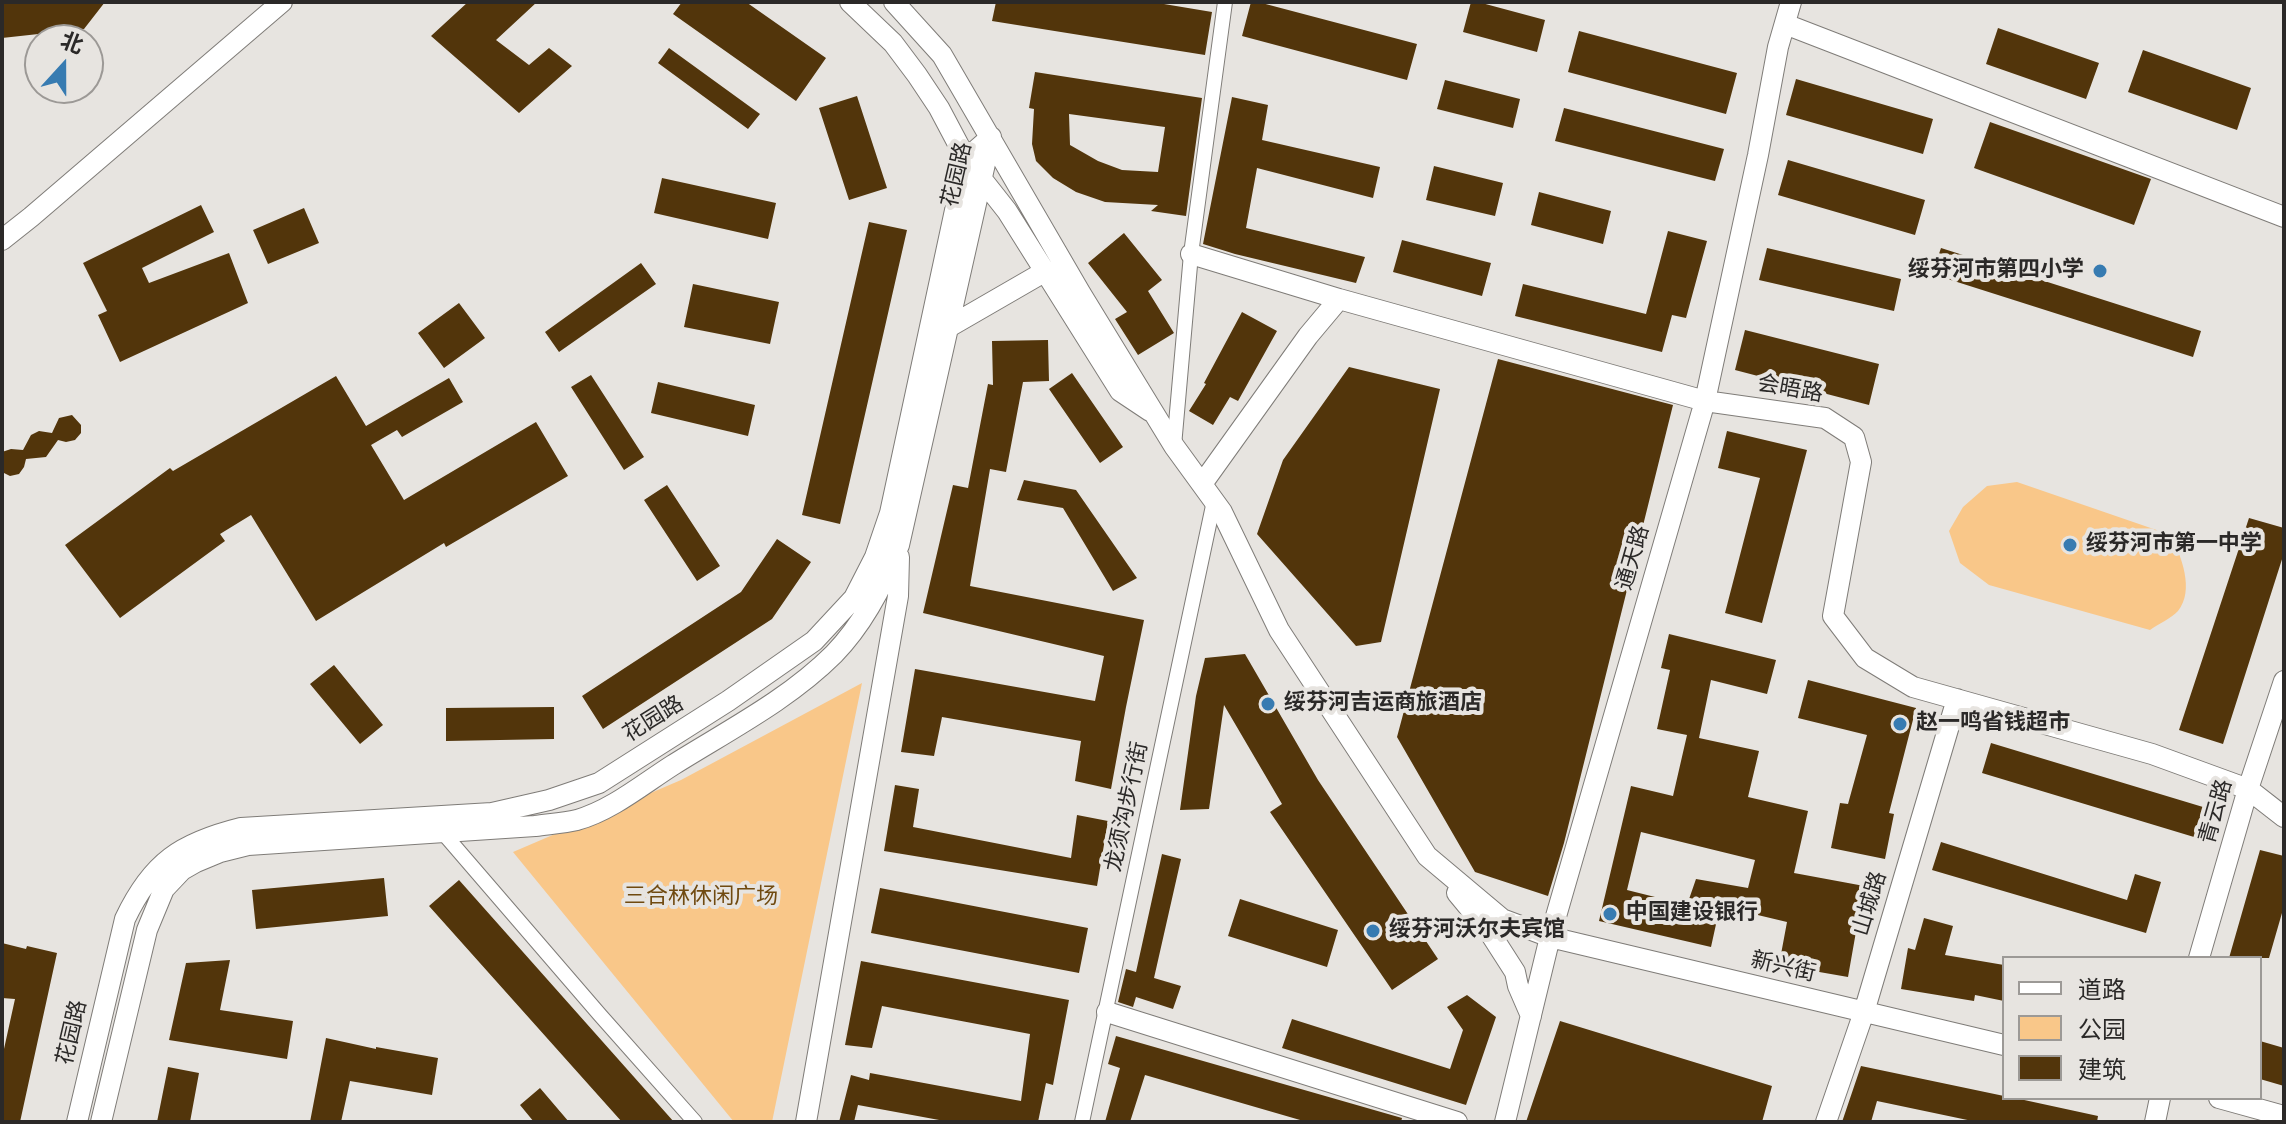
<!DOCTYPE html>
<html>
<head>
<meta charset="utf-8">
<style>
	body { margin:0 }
	#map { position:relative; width:2286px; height:1124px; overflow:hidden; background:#e7e4e0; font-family:"Nunito Sans","Noto Sans SC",sans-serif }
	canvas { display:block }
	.frame { position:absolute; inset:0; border:4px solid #2b2928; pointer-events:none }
	.legend { position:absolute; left:2002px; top:956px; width:260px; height:144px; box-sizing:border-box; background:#e7e4e0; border:2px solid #9c9996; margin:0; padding:10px 14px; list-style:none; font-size:24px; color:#2b2928 }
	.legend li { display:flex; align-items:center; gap:16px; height:40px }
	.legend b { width:40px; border:2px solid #9c9996 }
	.north { position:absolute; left:24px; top:24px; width:80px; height:80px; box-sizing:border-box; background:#e7e4e0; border:2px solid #9c9996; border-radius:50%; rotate:21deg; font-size:22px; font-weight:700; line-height:32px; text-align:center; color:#2b2928 }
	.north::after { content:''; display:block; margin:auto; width:28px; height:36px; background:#377bb1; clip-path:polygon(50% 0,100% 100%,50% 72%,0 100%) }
</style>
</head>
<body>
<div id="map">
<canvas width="2286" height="1124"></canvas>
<div class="frame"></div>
<ul class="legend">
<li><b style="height:10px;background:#fff"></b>道路</li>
<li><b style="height:22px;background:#f9c789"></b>公园</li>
<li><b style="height:22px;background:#52350b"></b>建筑</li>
</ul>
<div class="north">北</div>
</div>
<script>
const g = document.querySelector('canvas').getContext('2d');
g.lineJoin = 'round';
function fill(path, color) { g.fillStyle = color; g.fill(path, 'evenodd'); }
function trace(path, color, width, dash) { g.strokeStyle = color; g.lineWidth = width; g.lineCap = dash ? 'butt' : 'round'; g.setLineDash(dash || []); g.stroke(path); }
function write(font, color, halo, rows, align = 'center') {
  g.font = font + ' "Nunito Sans","Noto Sans SC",sans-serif'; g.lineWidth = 8; g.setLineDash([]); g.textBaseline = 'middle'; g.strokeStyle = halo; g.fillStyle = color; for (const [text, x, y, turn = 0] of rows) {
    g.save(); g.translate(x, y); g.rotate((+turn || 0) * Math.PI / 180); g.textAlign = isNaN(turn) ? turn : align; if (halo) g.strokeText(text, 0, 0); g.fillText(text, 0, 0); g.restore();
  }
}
fill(new Path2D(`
	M2017,482L2171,535C2181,556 2195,590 2178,611C2172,618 2158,624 2150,630L1989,585L1960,563L1949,531L1963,507L1987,486Z
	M862,683L772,1122H734L513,852L681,780Z`), '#f9c789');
fill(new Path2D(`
	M2,2H105L84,29L2,38Z
	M468,2H537L496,40L529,65L549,48L572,66L519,113L431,36Z
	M682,2H746L826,58L796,101L673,14Z
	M996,2H1152L1212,12L1205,55L992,21Z
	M1251,2H1258L1417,44L1407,80L1242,36Z
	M1471,2H1478L1545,20L1537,52L1463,32Z
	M1998,28L2099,63L2086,99L1986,64Z
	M1579,31L1737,73L1726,114L1568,72Z
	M669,48L760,114L748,129L658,63Z
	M2143,50L2251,88L2237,130L2128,92Z
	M1035,72L1202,98L1186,216L1151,211L1158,205L1105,202L1076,192L1053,178L1036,161L1032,144L1034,109L1029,108ZM1069,114L1165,127L1158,172L1122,170L1098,161L1070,145Z
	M1796,79L1933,119L1923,154L1786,115Z
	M1445,80L1520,99L1513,128L1437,109Z
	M857,96L887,188L849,200L819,108Z
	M1232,97L1268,105L1262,140L1380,167L1373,198L1257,168L1246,228L1365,257L1356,283L1235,254L1203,244Z
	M1564,108L1724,149L1715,181L1555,141Z
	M1990,122L2151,179L2134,225L1974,168Z
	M1788,160L1925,200L1915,235L1778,195Z
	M1434,166L1503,183L1495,216L1426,200Z
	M662,178L776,203L768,239L654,213Z
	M1539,192L1611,211L1603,244L1531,225Z
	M201,205L214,232L142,268L149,283L229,253L248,303L120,362L98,315L107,311L83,263Z
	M304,208L319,243L268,264L253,230Z
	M869,222L907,230L840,524L802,515Z
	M1668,231L1707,241L1686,318L1672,315L1662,352L1515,316L1523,284L1646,314Z
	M1124,233L1162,280L1148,291L1174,333L1138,355L1115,319L1127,312L1088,263Z
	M1402,240L1491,263L1482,296L1393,272Z
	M1767,248L1901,279L1894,311L1759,280Z
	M1941,248L2201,331L2193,357L1932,274Z
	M641,263L656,284L559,352L545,332Z
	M693,284L779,302L770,344L684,327Z
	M459,303L485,338L444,368L418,333Z
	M1242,312L1277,331L1238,401L1230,397L1213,425L1189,411L1206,384L1204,383Z
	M1745,330L1879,364L1869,405L1735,370Z
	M1048,340L1049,381L1023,382L1006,472L990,469L970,586L1144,620L1126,707L1111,789L1075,781L1081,741L942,717L934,756L901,752L915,669L1095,701L1104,656L923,613L953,485L968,488L988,384L993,385L992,341Z
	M1498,359L1673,405L1564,843L1548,896L1475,872L1397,737Z
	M1349,367L1440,389L1381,642L1356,646L1257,534L1283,460Z
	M1072,373L1123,447L1100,463L1049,389Z
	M591,375L644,457L624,470L571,387Z
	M336,376L366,426L449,378L463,402L402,437L397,430L371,445L404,500L536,422L568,476L446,547L444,543L316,621L251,515L220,534L225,541L120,618L65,545L170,468L173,471Z
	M658,382L755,405L748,436L651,413Z
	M72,415L81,425V433L75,440L66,442L58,440L46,457L26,459L24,467L19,474L10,476L2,472V452L11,449L23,450L31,435L39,431L52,433L59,418Z
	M1727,431L1807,450L1762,623L1725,613L1760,478L1718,468Z
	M1024,480L1076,490L1137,578L1113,591L1063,508L1017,500Z
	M667,485L720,566L697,581L644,500Z
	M2249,518L2284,528V553L2223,744L2179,730Z
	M777,539L811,562L772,619L603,729L582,696L741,592Z
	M1669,634L1776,660L1767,694L1711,680L1699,738L1759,751L1748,797L1808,811L1794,873L1875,888L1868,928L1857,926L1848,977L1779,965L1787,922L1720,906L1711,947L1599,921L1631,786L1673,796L1687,735L1657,729L1670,670L1661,668ZM1641,832L1755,860L1748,888L1696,879L1687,905L1627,890Z
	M1245,654L1318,780L1438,959L1392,990L1270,812L1282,804L1224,705L1209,809L1180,810L1196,696L1205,658Z
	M334,665L383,725L360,744L310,684Z
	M1808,680L1916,708L1889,813L1894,814L1885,859L1831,848L1840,803L1848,804L1867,735L1798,718Z
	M554,707V739L446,741V708Z
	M1991,743L2203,807L2194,837L1982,773Z
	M895,785L919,789L913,827L1071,858L1077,815L1108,821L1097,886L884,851Z
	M1941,842L2127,900L2135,874L2161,882L2146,933L1932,870Z
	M2260,850L2284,856V906L2269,958H2229Z
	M1162,854L1181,859L1154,978L1181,986L1173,1009L1136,997L1133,1007L1118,1002L1126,969L1136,972Z
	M384,878L388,916L256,929L252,890Z
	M459,880L674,1122H622L429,906Z
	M880,888L1088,928L1079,973L871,933Z
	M1240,899L1338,930L1327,967L1228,936Z
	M1924,918L1953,926L1945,955L2004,965V1001L1975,995L1974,1001L1901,989L1908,948L1915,950Z
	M2,943L26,949L27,946L57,953L20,1122H2V1058L15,999L2,998Z
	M230,960L220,1010L293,1021L287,1059L169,1040L186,963Z
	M861,961L1069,1000L1053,1085L1046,1083L1038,1122H950L858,1105L854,1122H839L851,1075L869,1080L870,1073L1021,1101L1030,1034L882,1006L872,1048L845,1045Z
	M1467,995L1496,1017L1466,1105L1282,1048L1292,1019L1450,1069L1463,1030L1447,1007Z
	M1560,1021L1772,1086L1762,1122H1526Z
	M1116,1036L1388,1114L1402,1118L1401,1122H1307L1145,1075L1130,1122H1105L1120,1068L1108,1064Z
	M326,1038L376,1049V1047L438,1058L432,1095L350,1081L341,1122H310Z
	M2260,1041L2284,1048V1086L2260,1079Z
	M1861,1066L2004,1096V1098H2015L2098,1116L2097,1122H1977L1877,1101L1871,1122H1842Z
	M168,1067L199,1073L190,1122H157Z
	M540,1088L569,1122H534L520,1105Z`), '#52350b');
const street = new Path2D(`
	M1174,446L1191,254L1225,2
	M438,827L600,1015L695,1122
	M1082,1122L1214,501`);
const secondary = new Path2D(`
	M850,2L893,43L917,75L939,108L966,159L1007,211L1120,391L1150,411
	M894,2L942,55L1081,294L1174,446L1222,512L1279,630L1427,856L1502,919L1550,937L2004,1045
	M1785,24L2284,217
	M2,240L31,217L282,2
	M1191,254L1339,299L1705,401L1825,418L1854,437L1861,462L1833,616L1865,658L1913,687L2152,754L2248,789L2284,817
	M947,328L1044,272
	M1202,484L1308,336L1339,299
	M1457,893L1490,933L1515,972L1518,986L1531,1016
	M2199,958L2248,789L2284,681
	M1107,1012L1457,1122
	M2219,1098L2284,1116
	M77,1122L125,919C152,862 181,843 241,828L492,813L549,800L599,783L728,701L814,641L854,598L875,557L890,513L966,159L991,137
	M101,1122L147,930L164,889L182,870L196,862L220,852L248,845L535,826C549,824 564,823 577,820C612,810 643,784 673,765C727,731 788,700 834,654C864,623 884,584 899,545L991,137
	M806,1122L898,596L899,557
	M1505,1122L1550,937L1705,401L1758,155L1778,47L1791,2
	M1826,1122L1864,1012L1957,699
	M2155,1122L2160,1098`);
trace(street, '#7f7c78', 16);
trace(secondary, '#7f7c78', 22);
trace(street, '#fff', 14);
trace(secondary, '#fff', 20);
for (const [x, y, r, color] of [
	[2100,271,8,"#377bb1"],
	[2070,545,8,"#377bb1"],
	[1268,704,8,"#377bb1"],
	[1900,724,8,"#377bb1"],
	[1610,914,8,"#377bb1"],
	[1373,931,8,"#377bb1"]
]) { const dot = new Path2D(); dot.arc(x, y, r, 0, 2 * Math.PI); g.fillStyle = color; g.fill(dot); trace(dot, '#e7e4e0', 3); }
write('22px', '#2b2928', '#e7e4e0', [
	["花园路",958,175,-77],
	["会晤路",1790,390,10],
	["通天路",1634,558,-74],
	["花园路",654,720,-32],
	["龙须沟步行街",1128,807,-78],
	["青云路",2217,812,-74],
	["山城路",1871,904,-73],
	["新兴街",1783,968,13],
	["花园路",73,1033,-77]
]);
write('bold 22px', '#2b2928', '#e7e4e0', [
	["绥芬河市第四小学",2084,271,"right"],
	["绥芬河市第一中学",2086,545],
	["绥芬河吉运商旅酒店",1284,704],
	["赵一鸣省钱超市",1916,724],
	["中国建设银行",1626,914],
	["绥芬河沃尔夫宾馆",1389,931]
], 'left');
write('22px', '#704a10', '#e7e4e0', [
	["三合林休闲广场",701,898]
]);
</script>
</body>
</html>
